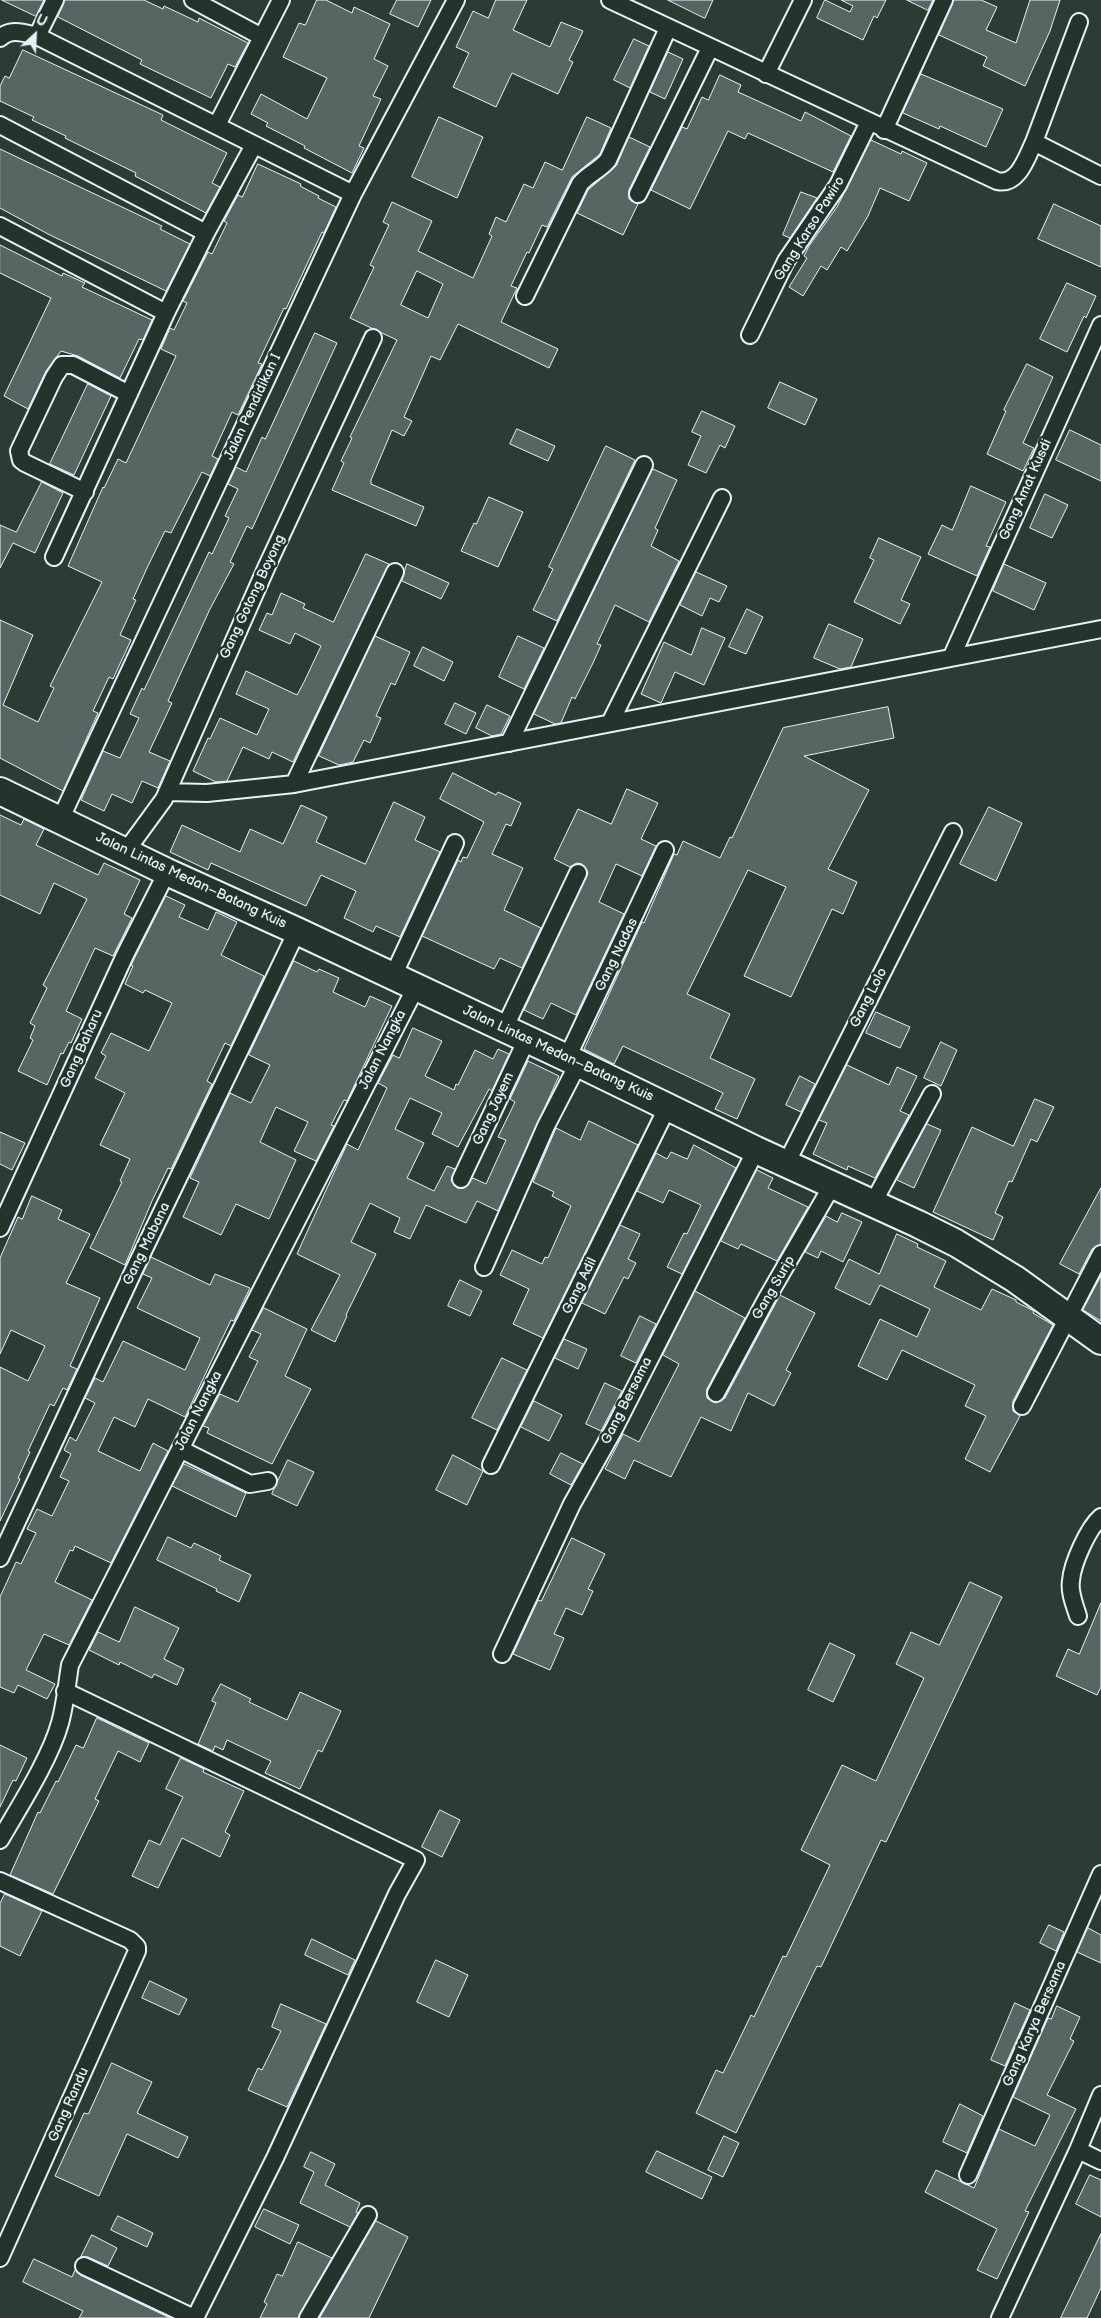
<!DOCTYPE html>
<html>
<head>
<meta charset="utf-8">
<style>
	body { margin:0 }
	#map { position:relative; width:1101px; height:2318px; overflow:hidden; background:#2e3b35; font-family:"Balsamiq Sans",sans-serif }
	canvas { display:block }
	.north { position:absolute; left:10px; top:10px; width:50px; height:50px; -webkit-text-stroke:4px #26332d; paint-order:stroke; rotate:25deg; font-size:14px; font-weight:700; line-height:20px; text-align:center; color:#e8f1f8 }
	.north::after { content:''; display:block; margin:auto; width:18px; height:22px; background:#e8f1f8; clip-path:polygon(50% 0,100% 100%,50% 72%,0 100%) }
</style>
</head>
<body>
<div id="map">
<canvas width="1101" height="2318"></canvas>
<div class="north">U</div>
</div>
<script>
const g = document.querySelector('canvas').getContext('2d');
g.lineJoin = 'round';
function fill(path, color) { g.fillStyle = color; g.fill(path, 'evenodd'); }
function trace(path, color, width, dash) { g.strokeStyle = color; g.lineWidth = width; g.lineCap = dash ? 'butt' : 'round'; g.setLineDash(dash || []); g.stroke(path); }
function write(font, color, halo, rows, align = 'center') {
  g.font = font + ' "Balsamiq Sans",sans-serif'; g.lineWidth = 5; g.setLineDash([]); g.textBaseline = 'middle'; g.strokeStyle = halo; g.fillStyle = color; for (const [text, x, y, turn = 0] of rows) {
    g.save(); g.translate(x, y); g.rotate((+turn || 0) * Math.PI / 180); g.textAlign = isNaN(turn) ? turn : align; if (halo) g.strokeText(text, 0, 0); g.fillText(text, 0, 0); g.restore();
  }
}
const building = new Path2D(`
	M2,0H44L36,16Z
	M65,0H144L163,9L164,6L198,22L199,18L248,43L235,67L228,64L211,98L140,64L142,60L58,17Z
	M317,0H326L352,13L354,7L390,24L374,59L388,66L373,96L381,99L359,146L364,148L352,173L304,148L305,146L266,126L268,123L251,114L261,94L307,119L327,78L283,57L299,23L305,25Z
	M397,0H431L418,27L390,14Z
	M496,0H527L513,30L550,47L561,22L583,31L569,60L573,62L558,94L512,73L496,107L453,87L469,53L456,47L473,11L488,18Z
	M668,0H713L705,18Z
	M825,0L850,12L853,6L841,0H886L877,18L874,16L863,40L817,18Z
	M907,0H933L928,10Z
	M954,0H981L997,7L986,30L1016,43L1030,0H1060L1050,31L1025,86L983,66L987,57L939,35Z
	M634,39L649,46L630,88L614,80Z
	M23,50L163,115L161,120L227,153L212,183L220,187L206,213L135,176L136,173L65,138L66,136L32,120L34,117L0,101V86L5,76L9,78Z
	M668,52L683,59L665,99L650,92Z
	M921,74L1003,109L986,147L940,126L939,129L903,113Z
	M720,75L741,85L738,92L771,107L801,121L805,112L851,136L833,172L748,133L745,139L728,131L690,209L651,190L682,127L687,129L702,97L708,100Z
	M439,117L483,137L457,198L412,177Z
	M587,117L611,128L600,154L572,177L547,227L542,225L529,253L527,252L511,286L517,288L501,322L558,349L549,368L458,324L440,360L431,356L404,417L412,421L404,436L392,430L371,480V484L424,507L416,526L332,490L344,463L341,461L352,438L350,437L397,340L350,318L374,267L370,265L389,225L383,222L392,202L432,221L418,251L473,278L492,236L489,234L496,217L506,222L524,184L533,188L545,162L562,170ZM417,271L443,284L428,318L401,305Z
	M629,137L650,147L629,190V199L638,204L623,235L577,213L588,190L616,166Z
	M871,140L901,154L902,151L927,163L909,201L880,188L868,216L847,251L841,247L827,270L821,266L803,296L789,287L807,258L804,256L809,246L837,207Z
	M0,149L162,226L160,229L190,244L166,291L48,234L0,208Z
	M258,164L301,184L300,186L319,196L318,198L336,207L324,233L322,232L286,309L284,308L258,363L262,364L238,415L232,412L212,456L218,459L210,476L202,472L171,533L165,531L147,568L133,599L136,600L120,635L131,640L113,679L109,677L93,711L98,713L63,791L0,758V620L33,635L3,705L38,722L54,688L50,686L102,582L68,566L103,487L104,488L118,459L126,463L176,356L161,349L170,328L174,330L187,303L183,301L208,252L212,254L227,223L224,221L238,195L242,197Z
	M801,192L817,198L790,238L783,235Z
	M1054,204L1101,226V267L1038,239Z
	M0,245L62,276L63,273L85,283L82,287L152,320L143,340L139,339L120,378L78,356L61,351L46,371L28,409L4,396L51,298L0,273Z
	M1067,283L1096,296L1086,318L1084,316L1067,352L1040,339Z
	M315,333L337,343L252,529L247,526L230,562L234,564L210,609L168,701L172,703L149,752L170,761L158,788L142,781L132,803L112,794L104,811L81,800L103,751L120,758L139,718L130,714L142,688L144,690L209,552L212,554L229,518L225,516L238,489L228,484L236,467L246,472L262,437L265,439Z
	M1027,364L1053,377L1023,443L1034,448L1023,471L987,454L1006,411L1004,410Z
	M780,382L817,399L805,425L768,408Z
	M88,384L111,396L74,475L50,464Z
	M702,411L735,426L725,448L720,445L706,473L688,465L701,436L692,432Z
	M517,429L555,446L548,461L510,444Z
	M1070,430L1101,445V481L1056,460Z
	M606,446L635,460L557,621L533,610L553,569L549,567Z
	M653,469L677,480L655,528L658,530L651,546L679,561L649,622L615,605L597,644L601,645L593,663L575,699L572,697L561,723L555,724L534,714Z
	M42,482L63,493L35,553L13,543L0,568V525L16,532Z
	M971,486L1006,502L986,546L990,547L977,576L928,554L942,525L952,530Z
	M1045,494L1068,505L1052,538L1030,528Z
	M489,497L523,512L498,567L461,551L474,523L476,524Z
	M879,538L921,557L901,600L910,604L900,624L854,602L874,560L870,558Z
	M366,554L389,564L293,762L272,752L269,759L243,747L227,781L216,782L193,771L208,738L210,739L220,718L257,735L269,709L236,694L246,671L297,695L304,682L321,646L295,633L290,644L259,630L267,613L272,615L281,593L305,604L303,608L333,622Z
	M407,564L449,583L441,599L402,581Z
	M1004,564L1046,583L1034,610L993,591Z
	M696,572L727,586L719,602L710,598L702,616L680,605Z
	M747,609L763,617L746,654L729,647Z
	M829,624L863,639L851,667L840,669L814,658Z
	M702,628L725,638L704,685L675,672L661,703L641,694L664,642L691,655Z
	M375,636L410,652L395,685L391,683L376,716L381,718L370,743L364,740L353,762L339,765L319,756Z
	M518,636L544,648L524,689L499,677Z
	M423,647L453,662L444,681L414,666Z
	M455,703L476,713L466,734L445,724Z
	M487,705L510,716L501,734L492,736L476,728Z
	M888,707L894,738L804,756L869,790L828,869L857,882L843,914L832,909L791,997L744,976L786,887L748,870L687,994L730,1014L710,1058L755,1079L737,1119L715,1109L723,1093L623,1046L614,1064L584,1049L642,922L644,923L674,854L677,855L683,841L720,858L730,837L732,838L783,728Z
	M453,773L496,795L498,792L521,803L511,826L506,824L492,854L523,868L504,910L541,928L522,968L500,958L494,969L422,936L458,860L461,862L463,857L467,858L484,822L440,799Z
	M627,789L658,803L641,839L656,846L642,876L616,864L599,902L624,914L576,1015L551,1003L543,1019L524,1010L588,873L582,864L577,863L570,867L554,859L578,809L611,824Z
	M394,802L425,817L415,840L440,852L400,937L376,926L373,932L344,918L356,891L321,875L306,906L211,863L208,870L170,852L182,825L240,852L250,829L283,844L301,805L327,817L316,842L365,864Z
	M989,807L1022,823L996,881L960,864Z
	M0,815L21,825L24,819L44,829L36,845L98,875L104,863L140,880L124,914L132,918L113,956L95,948L66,1011L82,1019L71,1043L69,1042L63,1054L61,1053L47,1085L18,1071L33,1040L30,1038L35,1026L30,1023L47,988L43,985L87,899L54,883L40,914L0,895Z
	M166,896L185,905L179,917L208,930L216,912L237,922L221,955L264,976L231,1046L225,1043L207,1081L212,1084L171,1169L168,1168L152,1201L125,1265L90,1248L122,1182L120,1181L130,1159L100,1145L125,1093L95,1078L106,1056L101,1053L111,1033L149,1051L172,1003L145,990L143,993L125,984L133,966L131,965L134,959Z
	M294,961L317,972L319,969L339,978L333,992L365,1007L370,996L392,1006L347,1101L344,1100L331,1125L334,1126L316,1161L294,1151L308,1122L276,1107L260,1142L296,1160L269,1219L236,1204L221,1235L183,1217L199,1182L190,1178L230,1093L251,1103L270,1065L249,1055Z
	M876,1012L910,1027L900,1048L866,1033Z
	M413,1028L442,1041L425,1076L454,1090L456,1084L458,1085L475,1050L493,1059L498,1049L509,1054L492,1091L489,1089L458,1147L432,1134L442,1113L410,1098L395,1129L424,1143L407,1178L434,1191L447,1166L455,1169L451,1180L457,1188L466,1187L473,1178L486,1184L506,1140L498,1137L515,1102L510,1099L528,1061L559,1076L498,1211L477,1201L466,1223L426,1205L410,1239L394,1232L400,1218L370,1203L351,1242L376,1254L346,1315L347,1316L335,1342L311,1330L340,1275L297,1254L347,1144L358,1150L387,1088L378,1083L393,1055L399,1058Z
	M941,1042L957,1050L941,1086L924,1078Z
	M847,1065L889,1085L897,1067L917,1076L900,1111L909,1115L875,1178L848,1166L847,1170L813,1154L827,1123L819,1120Z
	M800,1076L815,1084L801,1112L786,1105Z
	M1035,1099L1054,1107L1037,1142L1031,1139L1012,1182L1009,1181L995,1213L1003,1217L993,1240L933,1212L972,1127L1013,1146Z
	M589,1121L638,1145L543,1338L513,1324L529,1289L500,1275L512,1250L542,1264L545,1257L548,1258L571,1206L552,1196L554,1192L533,1182L556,1128L580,1140Z
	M927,1124L941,1130L914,1188L897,1180Z
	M0,1132L25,1143L12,1170L0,1164Z
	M694,1145L736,1168L682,1274L667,1267L684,1233L687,1234L701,1205L669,1190L663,1203L637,1191L656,1153L667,1159L671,1152L687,1159Z
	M757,1170L773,1178L768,1188L808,1207L777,1261L741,1244L738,1249L721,1241Z
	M1101,1188V1244L1092,1249L1079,1274L1060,1264Z
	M32,1196L62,1210L58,1219L90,1234L66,1283L100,1298L70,1366L77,1369L67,1390L63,1388L54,1406L50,1404L28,1451L30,1452L18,1478L20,1479L0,1521V1367L28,1381L45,1346L11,1330L0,1354V1258L18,1217L22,1219Z
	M842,1213L862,1222L843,1262L821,1251L818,1258L805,1252L826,1216L837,1222Z
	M620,1225L640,1234L628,1259L636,1263L628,1279L624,1277L605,1314L582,1303Z
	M897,1234L918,1244L917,1247L946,1261L934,1287L981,1310L992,1289L1016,1300V1302L1034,1311L1033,1313L1053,1325L1013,1401V1411L1020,1416L990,1472L965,1459L986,1416L965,1406L975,1385L902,1350L887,1380L858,1366L880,1319L917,1337L930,1309L880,1285L870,1305L835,1288L849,1259L879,1274Z
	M151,1257L210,1285L215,1274L250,1288L234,1321L231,1320L185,1417L148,1399L135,1427L114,1417L98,1451L140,1471L153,1443L168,1451L111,1563L75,1546L73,1551L70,1550L55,1582L92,1600L69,1645L44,1634L26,1670L55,1684L47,1699L18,1685L14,1693L0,1687V1597L16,1562L21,1564L36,1533L27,1529L37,1509L52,1516L69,1481L60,1477L71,1454L64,1450L70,1437L76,1441L95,1403L85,1398L95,1378L103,1382L123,1341L185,1370L200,1338L137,1308L152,1278L143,1274Z
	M1101,1276V1321L1083,1310Z
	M460,1280L482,1291L470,1316L448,1306Z
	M695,1291L745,1318L707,1389V1398L716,1403L725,1398L780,1295L815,1313L786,1370L791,1373L774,1406L748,1393L731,1431L701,1417L671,1477L634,1460L625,1479L605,1469L623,1434L639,1442L679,1364L663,1355Z
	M264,1308L307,1329L285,1376L311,1389L272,1464L207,1433L209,1428L203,1426L220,1394L238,1402L258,1361L249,1357L261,1334L252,1330Z
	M640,1316L656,1324L636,1363L621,1356Z
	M564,1339L587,1349L578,1369L555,1358Z
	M502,1358L527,1370L497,1430L472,1418Z
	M605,1383L622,1391L601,1431L586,1424Z
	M534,1401L562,1415L549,1441L521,1427Z
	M561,1453L583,1464L571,1485L550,1474Z
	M453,1455L483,1471L467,1505L436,1490Z
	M288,1460L314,1472L297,1506L272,1494Z
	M184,1464L246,1493L236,1517L172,1486Z
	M168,1537L191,1548L194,1543L221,1556L219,1560L251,1575L239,1602L216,1591L217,1589L157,1560Z
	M572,1538L605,1554L588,1589L593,1591L582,1615L566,1608L554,1634L564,1638L550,1670L513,1654L538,1600L541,1601Z
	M970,1582L1002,1597L886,1842L881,1840L821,1967L817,1966L736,2133L696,2113L716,2070L723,2073L751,2015L754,2017L783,1956L786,1957L830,1865L801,1850L842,1765L876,1781L924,1678L896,1664L911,1632L939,1645Z
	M1101,1603V1687L1097,1695L1056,1676L1068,1649L1079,1654Z
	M135,1607L179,1628L164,1659L184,1669L177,1685L154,1674L152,1678L120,1662L119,1665L89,1650L98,1632L119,1642Z
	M830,1643L855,1655L833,1702L808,1690Z
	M221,1684L251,1699L249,1702L287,1720L300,1692L341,1711L322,1752L318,1750L300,1789L265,1773L271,1761L227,1740L223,1750L215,1746L213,1751L198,1744L216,1703L212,1701Z
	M97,1718L149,1743L140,1762L118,1751L95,1799L99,1801L53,1894L10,1875L38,1812L40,1813L56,1781L58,1782L76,1745L83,1748Z
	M0,1745L27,1758L16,1781L13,1780L0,1807Z
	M181,1758L204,1769L203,1772L244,1791L225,1832L230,1835L220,1857L182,1838L158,1888L132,1876L149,1840L160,1845L183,1797L166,1789Z
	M440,1810L460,1820L442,1857L422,1847Z
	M5,1894L42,1911L20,1956L0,1946V1904Z
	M1049,1925L1064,1932L1056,1951L1040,1943Z
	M1088,1928L1101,1935V1963L1077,1952Z
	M312,1939L355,1960L348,1975L305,1955Z
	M436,1960L468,1975L449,2017L417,2002Z
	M150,1981L187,1999L179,2015L142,1998Z
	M1015,2003L1030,2010L1005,2066L991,2060Z
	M281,2004L326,2024L287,2107L248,2090L258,2068L262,2070L281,2031L272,2027Z
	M1057,2006L1080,2017L1070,2039L1074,2041L1047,2095L1076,2109L1025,2211L1029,2212L997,2279L977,2270L997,2229L925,2192L936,2170L974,2188L999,2129L1035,2146L1050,2115L1013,2097L1048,2018L1051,2019Z
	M112,2063L152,2082L137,2113L188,2137L178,2158L127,2134L99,2196L55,2176L84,2113L88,2114Z
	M960,2104L983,2116L967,2153L943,2142Z
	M724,2136L739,2143L723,2177L708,2170Z
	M657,2151L712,2177L702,2199L646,2172Z
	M311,2152L335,2164L325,2185L360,2203L356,2212L358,2213L350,2227L300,2203L314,2172L304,2167Z
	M1090,2175L1101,2180V2217L1076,2204Z
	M264,2209L299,2225L290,2244L255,2227Z
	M118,2216L153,2233L147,2247L111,2230Z
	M376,2221L408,2237L369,2318H320Z
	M1101,2234V2288L1087,2318H1061Z
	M92,2235L117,2248L108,2266L88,2257H81Z
	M298,2242L332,2258L298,2318H260L267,2304L264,2302L277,2274L282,2276Z
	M34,2259L72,2277L75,2270L80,2275L170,2318H79L83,2311L23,2282Z`);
fill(building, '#596563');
trace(building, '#e8f1f8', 1);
const minor = new Path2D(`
	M193,0L262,37
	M610,0L997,181C1018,186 1027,157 1034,142L1101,176
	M37,36L55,0
	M0,38C11,28 24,33 37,36L353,194
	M766,74L803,0
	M0,125L206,233
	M217,125L281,0
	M884,130L944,0
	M1034,142L1079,22
	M638,194L710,48
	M0,226L166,313
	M525,296L580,184C588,174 600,170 608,160L668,28
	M750,335L786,261L838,185L869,122
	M85,492L25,463L21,460L19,451L54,377L62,365H73L129,394
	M54,557L166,313L206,233L254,145
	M952,656L1101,325
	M610,723L722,498
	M509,743L644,465
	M294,784L395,572
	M167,792L207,793L294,784L1101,629
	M60,820L353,194L456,0
	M126,851L164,799L267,566L373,338
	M393,976L455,843
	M504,1029L578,873
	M567,1058L665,850
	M786,1164L953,832
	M461,1179L527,1039
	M873,1203L932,1094
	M0,1228L125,955L167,872
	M484,1267L546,1126L578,1064
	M716,1393L767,1298L833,1184
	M1022,1406L1101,1254
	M180,1449L250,1484L268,1481
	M491,1465L668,1106
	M0,1558L134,1270L297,931
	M1078,1616C1075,1606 1069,1592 1071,1581C1072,1564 1088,1528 1101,1517
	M502,1654L572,1504L614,1429L756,1150
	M65,1691L416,1860L397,1894L275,2158L195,2318
	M0,1840C19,1807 50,1759 60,1723C65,1705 67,1684 70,1665L416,987
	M0,1881L130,1940L137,1947V1951L0,2258
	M1101,2095L1078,2150L1101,2161
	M968,2175L1101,1874
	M84,2266L194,2318
	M308,2318L368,2215
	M1000,2318L1078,2150`);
const trunk = new Path2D(`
	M0,791L167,872L297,931L567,1058L756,1150L918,1224L956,1243L1015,1279L1101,1341`);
trace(minor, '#e8f1f8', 20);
trace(trunk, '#e8f1f8', 30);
trace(minor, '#26332d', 16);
trace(trunk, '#26332d', 26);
write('14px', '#e8f1f8', '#26332d', [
	["Gang Karso Pawiro",810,229,-58],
	["Jalan Pendidikan I",253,407,-65],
	["Gang Amat Kusdi",1026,490,-66],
	["Gang Gotong Boyong",253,597,-65],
	["Jalan Lintas Medan–Batang Kuis",191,881,25],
	["Gang Nadas",617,955,-64],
	["Gang Lolo",869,998,-63],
	["Gang Baharu",82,1049,-66],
	["Jalan Nangka",383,1050,-63],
	["Jalan Lintas Medan–Batang Kuis",558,1054,25],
	["Gang Jayem",494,1109,-65],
	["Gang Mabana",147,1244,-64],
	["Gang Adil",580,1286,-64],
	["Gang Surip",774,1288,-60],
	["Gang Bersama",627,1401,-63],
	["Jalan Nangka",199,1411,-63],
	["Gang Karya Bersama",1035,2024,-66],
	["Gang Randu",69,2105,-66]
]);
</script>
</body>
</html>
